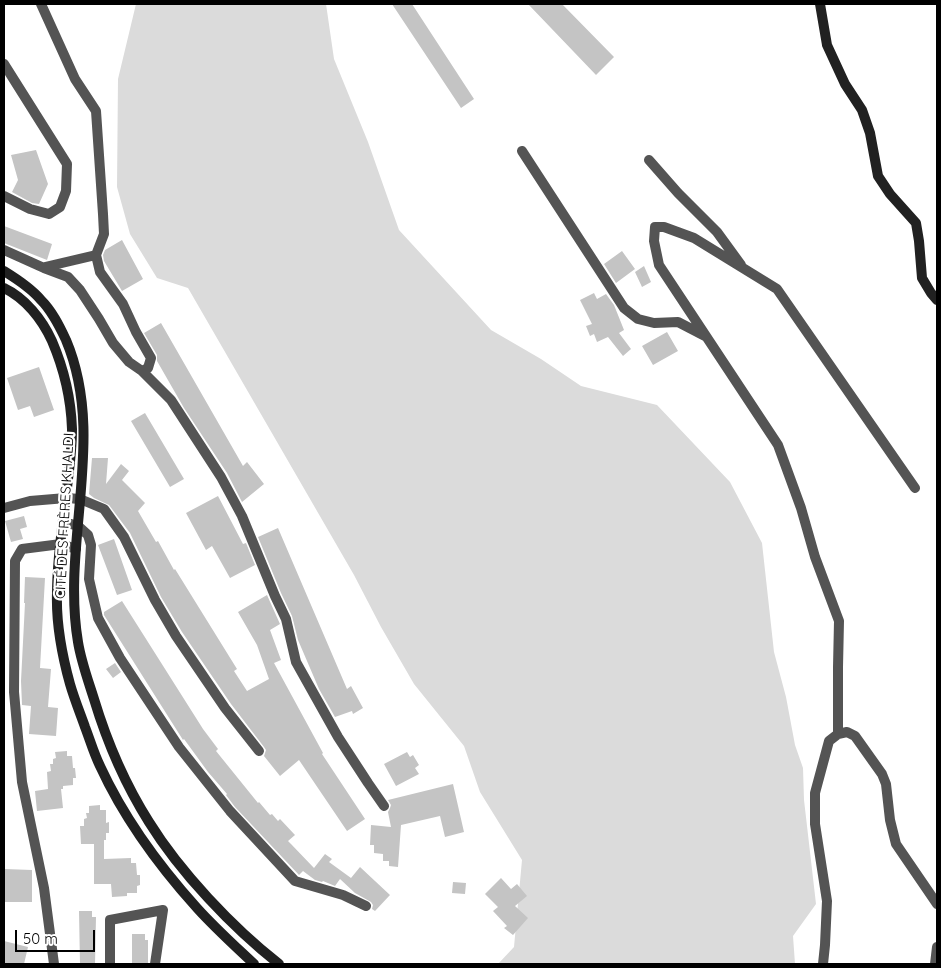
<!DOCTYPE html>
<html>
<head>
<meta charset="utf-8">
<style>
	body { margin:0 }
	#map { position:relative; width:941px; height:968px; overflow:hidden; background:#fff; font-family:Quicksand,sans-serif }
	canvas { display:block }
	.frame { position:absolute; inset:0; border:5px solid #000; pointer-events:none }
	.scale { position:absolute; left:15px; top:930px; width:80px; height:22px; box-sizing:border-box; border:2px solid #000; border-top:0; padding-left:6px; font-size:15px; line-height:18px; white-space:nowrap; color:#000; -webkit-text-stroke:4px #fff; paint-order:stroke }
</style>
</head>
<body>
<div id="map">
<canvas width="941" height="968"></canvas>
<div class="frame"></div>
<div class="scale">50 m</div>
</div>
<script>
const g = document.querySelector('canvas').getContext('2d');
g.lineJoin = 'round';
function fill(path, color) { g.fillStyle = color; g.fill(path, 'evenodd'); }
function trace(path, color, width, dash) { g.strokeStyle = color; g.lineWidth = width; g.lineCap = dash ? 'butt' : 'round'; g.setLineDash(dash || []); g.stroke(path); }
function write(font, color, halo, rows, align = 'center') {
  g.font = font + ' Quicksand,sans-serif'; g.lineWidth = 4.5; g.setLineDash([]); g.textBaseline = 'middle'; g.strokeStyle = halo; g.fillStyle = color; for (const [text, x, y, turn = 0] of rows) {
    g.save(); g.translate(x, y); g.rotate((+turn || 0) * Math.PI / 180); g.textAlign = isNaN(turn) ? turn : align; if (halo) g.strokeText(text, 0, 0); g.fillText(text, 0, 0); g.restore();
  }
}
fill(new Path2D(`
	M136,4H326L334,59L368,142L399,230L491,330L541,359L581,386L657,405L730,482L762,543L774,652L786,697L795,745L803,768L804,800L816,904L793,936L795,964H498L514,947L522,860L480,792L464,746L414,684L381,627L354,575L188,288L157,278L130,234L117,187L118,79Z`), '#dbdbdb');
fill(new Path2D(`
	M392,4H412L474,99L461,108Z
	M528,4H562L614,57L596,75Z
	M36,150L48,184L39,204L32,203L12,192L18,180L11,155Z
	M4,226L52,244L47,260L4,243Z
	M122,240L143,279L122,291L104,261L103,255L105,250Z
	M622,251L635,269L616,283L604,264Z
	M644,266L651,282L642,287L635,272Z
	M594,293L597,299L606,294L614,305L624,330L619,333L631,349L623,356L608,337L597,342L594,334L590,336L586,326L592,324L580,300Z
	M161,323L243,466L247,462L264,484L242,502L227,473L184,408L157,361V355L144,333Z
	M667,332L678,351L653,365L642,346Z
	M39,367L54,410L34,417L30,406L18,410L7,378Z
	M145,413L184,479L170,487L131,421Z
	M92,458H108L106,484L121,464L129,471L122,480L145,503L138,511L156,542L158,541L174,570L175,569L237,669L234,671L247,691L269,679L257,645L238,612L267,595L280,624L270,630L281,660L274,663L323,753L322,754L365,819L347,831L299,760L280,776L264,756L266,750L264,747L231,704L182,632L161,597L130,533L109,505L94,498L89,494Z
	M218,496L243,544L246,543L255,565L230,578L212,546L206,550L186,513Z
	M24,516L27,527L20,529L23,539L11,542L5,521Z
	M278,528L347,689L351,686L363,708L353,714L352,711L335,717L319,689L298,640L292,616L281,593L258,537Z
	M114,539L132,590L117,595L98,545Z
	M25,577L45,578L40,668L51,669L48,707L58,708L56,736L29,734L31,706L22,705L21,681L25,603H24Z
	M122,601L203,729L218,749L216,751L258,803L259,802L270,815L272,814L278,821L280,819L295,835L288,841L291,844L314,868L325,854L332,859L329,862L351,878L360,867L390,895L375,911L372,909L373,905L371,902L355,893L340,879L335,886L323,881L322,882L315,880L303,871L299,875L235,807L226,795L227,794L208,772L184,739L183,740L104,615V612Z
	M115,663L121,672L113,678L106,669Z
	M67,751V756H72L73,768H75L76,778H73V785L63,786V789H61L63,808L37,811L35,791L48,789L47,772L51,771L50,764H53V759L56,758L55,752Z
	M407,752L410,757L413,755L419,765L415,768L419,774L396,786L384,764Z
	M453,784L464,832L445,837L440,816L401,825L398,867L389,866V861H383V854L374,853V845H370L371,825L391,827L388,812L390,808L391,805L388,800Z
	M100,805V810H106V823L109,822V833H106V840H104V859L131,858V863H136L137,875H140V885L137,886V893H127V896L112,897L111,884H94V844H81L80,826H84V819L87,818L86,813H89V806Z
	M4,869L32,870V902H4Z
	M501,878L511,889L517,884L527,896L515,906L528,918L513,935L504,928L507,926L493,911L498,907L485,894Z
	M453,882L466,883L465,894L452,893Z
	M79,911H92V917H96L95,964H80Z
	M132,934H145V940H148V964H132Z
	M4,941L28,947L24,964H4Z`), '#c4c4c4');
trace(new Path2D(`
	M4,64L67,164L66,191L60,207L49,214L30,209L4,196
	M522,151L624,308L638,319L654,323L678,322L705,336
	M649,160L678,193L717,232L741,265
	M4,250L44,268L68,277L80,290L99,319L113,343L129,362L142,371L148,368L151,358L136,332L123,304L100,272L96,255L104,234L103,214L96,111L75,79L41,4
	M45,267L96,255
	M142,371L171,400L221,477L242,516L275,596L286,619L296,662L338,737L368,783L384,806
	M4,508L30,501L66,498L80,499L104,509L124,537L155,600L176,636L225,708L259,751
	M64,522L78,526L88,535L91,545L89,579L98,618L120,658L179,747L230,811L295,881L343,895L366,906
	M838,734V667L839,621L815,557L801,508L778,445L659,265L654,241L655,227H664L694,238L777,289L915,488
	M54,964L44,888L22,782L14,692L15,561L22,549L61,544L76,549
	M110,964V920L163,910L155,964
	M823,964L825,945L827,901L815,824V793L829,741L838,734L847,732L855,736L882,774L886,784L890,820L896,844L937,904
	M935,964L937,947`), '#545454', 10);
trace(new Path2D(`
	M820,4L827,45L845,84L862,110L870,133L878,176L890,194L916,223L919,241L922,278L931,293L937,300
	M4,271C17,279 31,288 41,300C52,311 59,325 66,340C107,437 61,542 78,642C81,661 88,680 94,699C107,742 125,784 149,822C180,872 232,927 279,964
	M4,288C25,298 42,319 52,341C64,369 71,399 72,429C72,446 70,463 68,479C64,517 57,555 57,593C56,623 62,655 70,684C74,698 80,713 85,727C90,740 94,754 100,766C123,816 160,867 197,908C215,928 235,946 254,964`), '#212121', 10);
write('14px', '#000', '#fff', [
	["CITÉ DES FRÈRES KHALDI",65,516,-87]
]);
</script>
</body>
</html>
